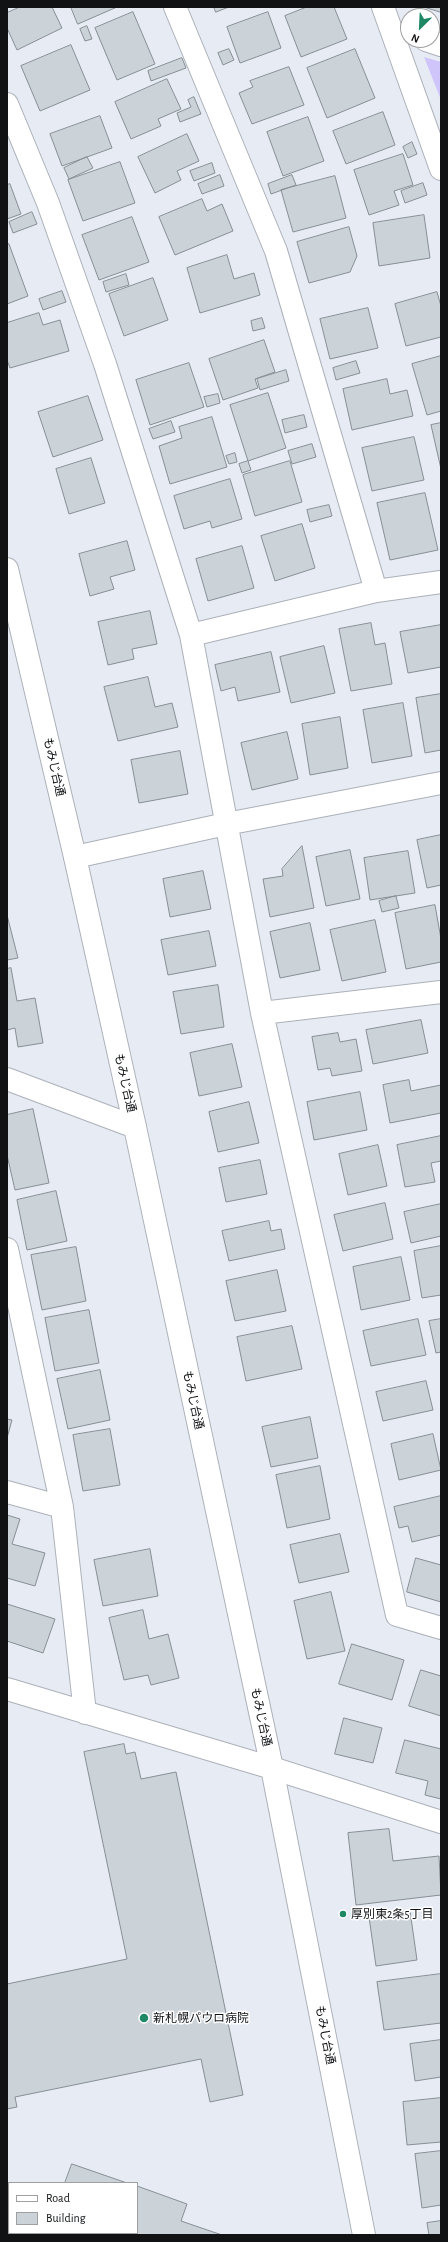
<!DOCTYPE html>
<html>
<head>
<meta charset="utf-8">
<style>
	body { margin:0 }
	#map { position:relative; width:448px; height:2242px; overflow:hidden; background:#e7ecf4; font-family:"Alegreya Sans",sans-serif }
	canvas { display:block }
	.frame { position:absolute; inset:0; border:8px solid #101214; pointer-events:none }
	.legend { position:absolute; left:8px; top:2182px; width:130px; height:52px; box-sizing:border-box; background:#fff; border:1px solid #9fa0a1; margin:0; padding:5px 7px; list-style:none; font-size:12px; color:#101214 }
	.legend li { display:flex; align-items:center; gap:8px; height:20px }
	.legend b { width:20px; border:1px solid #9fa0a1 }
	.north { position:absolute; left:400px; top:8px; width:40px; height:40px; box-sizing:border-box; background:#fff; border:1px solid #9fa0a1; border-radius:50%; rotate:204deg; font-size:11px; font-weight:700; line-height:16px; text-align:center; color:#101214 }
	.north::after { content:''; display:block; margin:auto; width:14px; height:18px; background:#1e8865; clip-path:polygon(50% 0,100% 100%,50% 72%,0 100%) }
</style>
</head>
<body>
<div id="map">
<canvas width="448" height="2242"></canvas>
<div class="frame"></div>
<ul class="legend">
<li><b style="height:5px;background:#fff"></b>Road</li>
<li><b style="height:11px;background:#cbd3d9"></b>Building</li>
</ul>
<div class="north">N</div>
</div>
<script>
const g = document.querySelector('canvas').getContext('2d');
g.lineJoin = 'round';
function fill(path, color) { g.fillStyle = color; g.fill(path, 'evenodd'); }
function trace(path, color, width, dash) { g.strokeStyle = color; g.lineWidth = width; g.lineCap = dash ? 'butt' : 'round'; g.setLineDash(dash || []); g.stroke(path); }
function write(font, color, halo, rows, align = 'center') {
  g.font = font + ' "Alegreya Sans","Noto Sans JP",sans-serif'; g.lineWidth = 3; g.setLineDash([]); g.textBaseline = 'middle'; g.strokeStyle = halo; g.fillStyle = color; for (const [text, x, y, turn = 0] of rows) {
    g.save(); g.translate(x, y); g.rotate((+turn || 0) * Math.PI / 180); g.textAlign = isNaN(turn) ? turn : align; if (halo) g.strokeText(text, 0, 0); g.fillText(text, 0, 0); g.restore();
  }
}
fill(new Path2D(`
	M424,57L441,62V100Z`), '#cfc5fb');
const building = new Path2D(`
	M20,7H52L62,28L17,50L7,28V13Z
	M71,7H117L78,24Z
	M214,7H229L216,12Z
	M307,7H334L347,39L301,57L285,16Z
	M424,7H441V12Z
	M133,12L155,64L117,80L95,28Z
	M268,12L281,48L240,63L227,27Z
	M87,26L92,39L85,41L80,29Z
	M71,45L90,90L40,111L21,66Z
	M229,49L234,60L223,65L218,53Z
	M355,49L375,98L327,118L307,68Z
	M182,58L186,68L151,81L148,71Z
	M289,67L304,105L252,124L239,93L253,87L250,81Z
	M167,79L181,109L158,119L161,126L131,139L115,102Z
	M194,97L201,114L180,122L177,113L191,107L188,100Z
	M383,112L395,145L346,164L333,131Z
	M100,116L112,148L62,166L50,134Z
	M308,117L324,161L283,176L267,132Z
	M187,134L199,161L177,171L181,180L155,193L138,157Z
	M412,142L417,154L408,158L403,147Z
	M403,154L413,185L394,191L399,205L369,215L354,170Z
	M87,157L93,168L69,179L64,168Z
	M120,162L135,203L83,221L68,180Z
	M212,163L215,173L194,181L190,171Z
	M220,175L224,186L202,194L198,184Z
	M292,175L296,185L271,194L268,184Z
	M335,176L346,218L293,232L281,190Z
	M423,183L427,195L405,203L401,191Z
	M10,184L21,214L7,219V185Z
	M202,199L207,211L222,204L233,231L175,255L159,217Z
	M32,212L37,224L13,233L9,222Z
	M424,215L430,258L379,266L373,223Z
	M132,217L149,262L99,280L82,235Z
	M349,227L357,256L350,272L309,283L297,242Z
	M9,244L28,296L7,304V245Z
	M227,255L234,279L254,273L260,295L200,313L187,268Z
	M126,274L129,285L106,292L103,282Z
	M153,278L168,320L124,336L109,294Z
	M62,291L66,302L43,310L39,299Z
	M437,292L441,306V337L406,346L395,304Z
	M368,308L378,348L330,359L320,319Z
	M39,313L43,325L60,320L69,351L10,368L7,360V323Z
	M262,318L265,328L253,331L251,321Z
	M264,340L275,372L255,379L258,388L223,400L209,359Z
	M441,356V411L427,415L412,364Z
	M356,361L360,373L336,380L333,368Z
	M189,363L204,407L150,425L136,380Z
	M286,370L289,381L260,390L257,379Z
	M387,379L390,394L407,390L413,416L352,430L343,389Z
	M268,393L286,448L248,461L230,405Z
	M218,394L220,403L207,407L204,397Z
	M88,396L103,440L53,457L38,412Z
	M304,415L307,427L285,433L282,420Z
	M212,417L227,467L170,484L159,446L182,438L179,427Z
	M171,421L175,432L153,439L149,429Z
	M441,423V469L431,425Z
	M414,437L424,480L372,491L362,448Z
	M312,444L316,457L292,464L288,451Z
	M235,453L237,462L229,464L226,456Z
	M91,458L105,503L69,514L56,469Z
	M248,461L251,470L242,473L239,464Z
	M290,461L302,502L255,516L243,475Z
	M230,479L242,519L212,528L210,521L184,529L174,496Z
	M425,493L438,550L390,560L377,503Z
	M329,505L332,516L310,522L307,510Z
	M302,524L315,568L275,581L261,536Z
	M127,541L135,570L110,577L114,589L90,596L79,554Z
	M242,546L254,588L208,601L196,559Z
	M150,611L157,644L132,649L134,659L108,665L98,622Z
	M371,623L375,645L385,643L392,684L351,691L339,629Z
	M441,625V667L408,673L400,632Z
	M324,646L335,693L291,703L280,657Z
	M271,652L280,692L238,701L235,687L221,691L215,665Z
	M148,677L155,707L172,703L178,727L118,741L104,687Z
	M441,694V750L425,753L416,698Z
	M403,703L412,756L372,763L363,710Z
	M340,717L348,768L310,775L302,724Z
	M287,732L298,779L252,790L241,743Z
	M180,751L188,794L139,803L131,760Z
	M441,835V885L427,888L417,840Z
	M302,846L314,908L270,917L263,879L283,876L282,869Z
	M350,850L360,899L326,906L316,857Z
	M408,851L415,893L370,900L364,858Z
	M203,871L211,909L170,917L163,879Z
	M396,896L399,908L382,912L379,901Z
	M435,905L441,939V962L406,969L395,913Z
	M7,915L18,958L7,960Z
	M375,920L386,972L342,981L330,930Z
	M310,923L320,970L280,978L270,932Z
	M209,931L216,966L168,975L161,940Z
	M11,968L17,1001L35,998L43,1043L18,1047L15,1028L7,1030V969Z
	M218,985L224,1027L181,1034L173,992Z
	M421,1020L428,1053L373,1064L366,1030Z
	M338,1033L340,1042L356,1039L362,1071L332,1076L330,1068L318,1070L312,1037Z
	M232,1044L242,1087L199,1096L190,1053Z
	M409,1080L411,1091L441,1085V1113L390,1123L383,1085Z
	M360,1092L367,1130L314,1140L307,1102Z
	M249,1102L259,1143L218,1152L209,1112Z
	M33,1109L49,1183L15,1190L7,1155V1115Z
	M441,1136V1161L431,1163L435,1182L405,1187L397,1145Z
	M378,1145L387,1186L348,1195L339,1154Z
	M260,1160L267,1194L226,1202L219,1168Z
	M56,1191L67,1241L27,1250L17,1200Z
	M385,1203L393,1239L343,1251L334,1215Z
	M441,1204V1236L411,1243L404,1212Z
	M269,1221L271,1231L281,1229L285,1249L229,1261L222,1231Z
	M441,1246V1295L422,1298L414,1251Z
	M76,1247L86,1301L42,1310L31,1255Z
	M401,1257L410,1300L361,1310L353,1267Z
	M277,1270L286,1311L235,1321L226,1281Z
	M89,1310L99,1363L55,1371L45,1318Z
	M418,1319L426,1355L371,1366L363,1331Z
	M441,1319V1352L436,1353L429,1321Z
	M292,1326L302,1369L246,1381L237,1337Z
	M100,1370L110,1420L68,1429L57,1379Z
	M426,1381L433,1410L383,1421L376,1392Z
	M310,1417L318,1458L271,1467L262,1427Z
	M7,1419L12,1420L7,1438Z
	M110,1429L120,1485L83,1491L73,1435Z
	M433,1434L441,1470L399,1480L391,1444Z
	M320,1466L330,1519L287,1528L276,1475Z
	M441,1496V1535L412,1542L408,1526L399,1528L394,1507Z
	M7,1515L20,1519L12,1544L45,1553L35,1586L7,1578Z
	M340,1534L349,1572L299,1583L290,1545Z
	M150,1549L158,1596L103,1606L94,1560Z
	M416,1558L441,1565V1602L407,1592Z
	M331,1592L345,1651L307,1659L294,1601Z
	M7,1604L55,1619L43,1653L7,1641Z
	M143,1610L149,1639L168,1634L179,1678L151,1685L148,1675L124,1680L109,1618Z
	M352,1644L404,1660L392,1700L339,1684Z
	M421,1670L441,1676V1716L409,1706Z
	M344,1718L382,1728L373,1763L335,1754Z
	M405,1740L441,1749V1799L425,1795L428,1781L396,1773Z
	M124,1744L126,1754L135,1752L141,1779L176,1772L243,2095L210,2102L201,2059L15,2097L17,2107L7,2109V1984L127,1959L84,1752Z
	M389,1829L393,1861L439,1856L441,1895L356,1905L348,1833Z
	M410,1911L417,1960L376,1966L369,1917Z
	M441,1974V2023L384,2030L377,1982Z
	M441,2040V2077L415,2081L410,2044Z
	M441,2098V2142L407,2145L403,2102Z
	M441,2151V2205L422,2208L415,2154Z
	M72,2164L127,2183H65Z
	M137,2186L187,2204L181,2221L222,2235H126L121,2233H137Z
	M441,2221V2235H429L427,2223Z`);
fill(building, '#cbd3d9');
trace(building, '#878e94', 1);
const street = new Path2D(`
	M175,7L276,251L376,591
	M383,7L441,169
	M426,40L441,45
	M7,104L48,203L105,364L191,635L262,1013L397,1615L441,1628
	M191,635L376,591L441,582
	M75,857L226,824L441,783
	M262,1013L441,992
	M7,1079L135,1127
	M7,1249L62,1507L85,1713
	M7,1492L62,1507
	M7,1689L272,1768L441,1822`);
const secondary = new Path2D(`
	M7,569L75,857L135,1127L272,1768L364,2235`);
trace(street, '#acb1b9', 24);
trace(secondary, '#acb1b9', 24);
trace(street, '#fff', 22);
trace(secondary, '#fff', 22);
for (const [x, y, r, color] of [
	[343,1914,4,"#1e8865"],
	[144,2018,5,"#1e8865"]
]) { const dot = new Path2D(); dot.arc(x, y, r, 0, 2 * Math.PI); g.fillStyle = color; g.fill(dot); trace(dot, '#fff', 1.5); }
write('12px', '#101214', '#fff', [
	["もみじ台通",54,767,77],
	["もみじ台通",125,1083,77],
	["もみじ台通",193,1400,78],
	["もみじ台通",261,1717,78],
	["もみじ台通",325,2035,79]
]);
write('12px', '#101214', '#fff', [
	["厚別東2条5丁目",351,1914],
	["新札幌パウロ病院",153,2018]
], 'left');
</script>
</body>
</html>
